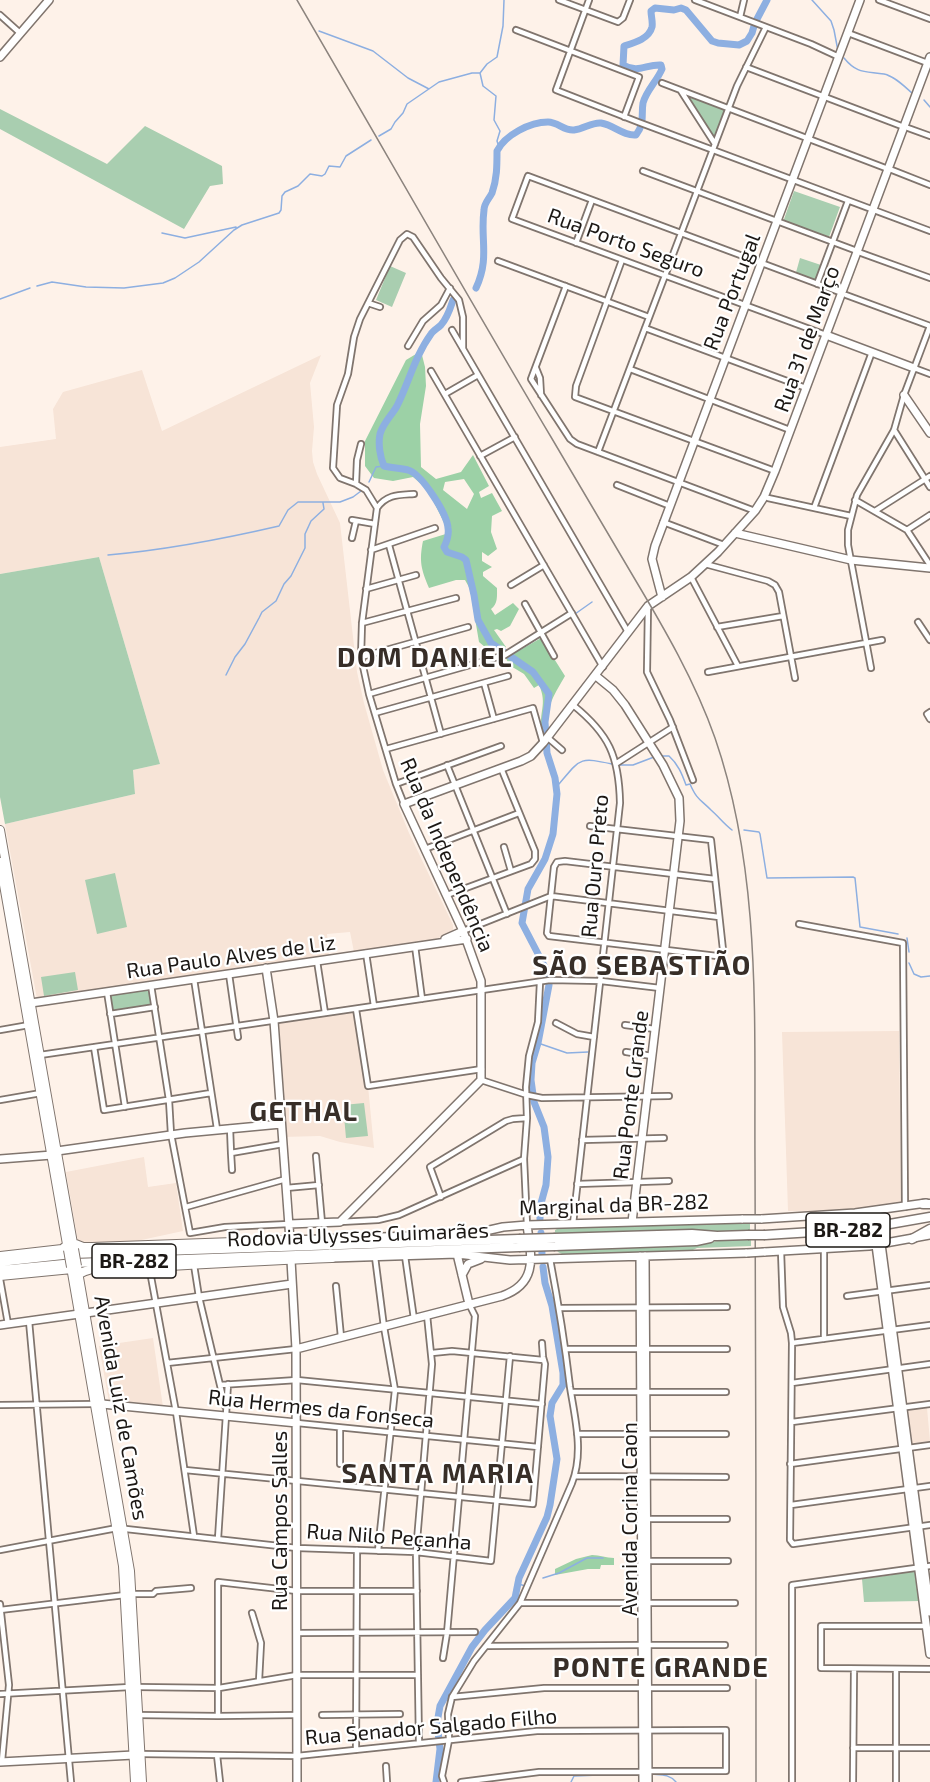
<!DOCTYPE html>
<html>
<head>
<meta charset="utf-8">
<style>
	body { margin:0 }
	canvas { display:block; background:#fef2e9 }
</style>
</head>
<body>
<canvas width="930" height="1782"></canvas>
<script>
const g = document.querySelector('canvas').getContext('2d');
g.lineJoin = 'round';
function fill(path, color) { g.fillStyle = color; g.fill(path, 'evenodd'); }
function trace(path, color, width, dash) { g.strokeStyle = color; g.lineWidth = width; g.lineCap = dash ? 'butt' : 'round'; g.setLineDash(dash || []); g.stroke(path); }
function write(font, color, halo, rows, align = 'center') {
  g.font = font + ' "Exo 2",sans-serif'; g.lineWidth = 4.5; g.setLineDash([]); g.textBaseline = 'middle'; g.strokeStyle = halo; g.fillStyle = color; for (const [text, x, y, turn = 0] of rows) {
    g.save(); g.translate(x, y); g.rotate((+turn || 0) * Math.PI / 180); g.textAlign = isNaN(turn) ? turn : align; if (halo) g.strokeText(text, 0, 0); g.fillText(text, 0, 0); g.restore();
  }
}
fill(new Path2D(`
	M321,355L310,383L314,427L312,451L313,462L317,474L340,523L357,672L364,703L383,770L409,833L453,925V930L435,940L354,952L350,932L327,934L329,956L37,999L5,824L135,794L133,770L160,764L99,557L0,574V447L56,439L53,409L63,392L142,370L162,431Z
	M356,1009L368,1086L374,1148L340,1142L320,1136L282,1137L274,1021Z
	M899,1031L901,1203L848,1210L788,1211L782,1032Z
	M144,1157L148,1187L176,1183L183,1231L123,1244L87,1246L78,1242L66,1172Z
	M153,1338L163,1407L109,1402L99,1346Z
	M927,1408L930,1441L912,1443L908,1410Z`), '#f7e4d7');
fill(new Path2D(`
	M681,91L729,109L715,144Z
	M0,109L107,164L145,126L222,166L223,184L210,186L184,229L0,129Z
	M794,191L840,207L829,237L783,222Z
	M800,258L824,266L817,284L795,276Z
	M390,266L406,273L392,307L376,300Z
	M99,557L160,764L133,770L135,794L5,824L0,797V574Z
	M115,873L127,927L97,934L85,880Z
	M75,972L78,990L44,996L41,977Z
	M151,985L155,1007L110,1014L107,992Z
	M364,1103L368,1136L346,1138L343,1105Z
	M750,1221V1231L555,1235V1230L561,1227Z
	M751,1238V1246L697,1248L693,1250L564,1255L558,1252L555,1248L698,1243Z
	M917,1570L921,1601L864,1602L862,1579L892,1575L894,1573Z`), '#a9ceb0');
fill(new Path2D(`
	M421,351L425,367L426,386L420,424L421,467L436,479L461,472L473,455L489,486L479,492L481,498L492,493L502,511L492,516L491,532L497,549L488,556L482,552V561L492,567L483,572V576L497,588C497,596 498,604 491,609L495,615L513,603L519,609L510,626L501,631L497,629L494,630L506,647L492,653L479,642L470,589L465,580H456L429,588C421,569 419,561 423,541L449,533L428,490L413,477L393,481L374,478L365,466V441L406,360ZM464,479L474,494L467,509L443,490L445,482Z
	M541,638L565,676C557,690 544,710 547,727L542,732C538,712 548,705 539,685L534,688L524,674L509,665L506,658Z
	M592,1555C600,1555 606,1558 614,1558V1565H601L600,1569H588L555,1575V1569L576,1559Z`), '#9cd1a6');
trace(new Path2D(`
	M812,0L831,21L834,30L838,51
	M319,31L373,51L408,78L429,89
	M844,58C857,74 865,71 884,74C894,76 904,86 912,93
	M924,100L930,107
	M379,136L391,129L395,122L403,113L407,104L439,82L472,73H480
	M499,147L497,141L500,131L494,120L496,96L483,86L480,73L487,64L497,57L503,26L504,0
	M162,233L185,238L236,227
	M37,286L52,282L86,287L124,288L163,283L175,278L199,262L234,230L242,225L279,213L281,210L282,196L285,192L298,186L310,174L322,176L325,174L329,166L340,167L346,156L371,140
	M0,299L30,288
	M369,482L376,467L384,466
	M108,555C165,550 223,539 279,526L288,510L298,502H340L353,497L361,491
	M575,614L592,602
	M511,655L541,636
	M226,675L235,657L245,644L259,618L262,612L276,601L284,584L291,576L305,548V534L311,521L324,509L323,503
	M662,756H669C678,764 682,774 686,785L690,784C697,800 700,799 711,810C719,817 724,824 732,830
	M619,765H633L654,757
	M556,786L559,784C581,758 579,757 612,764
	M744,830L759,832L760,834L767,878L853,877L855,878L860,927L898,934
	M907,938L909,952
	M909,963L914,974L921,977L930,976
	M538,1043L567,1053L588,1052
	M543,1578L559,1573L587,1558H603
	M519,1584L525,1586
	M652,1774C662,1775 669,1774 676,1782
	M571,1782L574,1776L624,1774`), '#8dafe1', 1.5);
trace(new Path2D(`
	M757,19L767,0
	M476,288C490,258 480,239 484,210C484,203 489,199 492,193C497,179 497,166 497,151C505,135 530,122 548,122C558,122 564,131 574,130C584,129 592,122 601,123C614,125 623,136 636,135C645,123 641,116 643,103C646,91 657,81 662,69L661,65C646,64 639,74 623,65L624,46C634,43 649,39 652,27C653,22 651,16 651,11L655,8L674,10L681,8L686,10L712,41L718,43L739,45L747,41L752,33L754,26
	M453,300C450,309 448,317 441,325C438,328 433,331 431,334C415,356 409,382 397,406C392,415 383,423 380,434C378,444 380,457 384,466C392,468 400,468 408,470C422,474 447,514 448,528C449,534 447,541 444,547L447,552L462,557L466,560L474,595L478,620L491,643L533,672L549,694L545,722L547,753L555,778L557,794L553,834L545,859L528,889L522,923L549,975V985L538,1043L532,1063L531,1080L534,1102L544,1127L548,1157L546,1185L540,1207V1219
	M541,1233L542,1254
	M436,1782L440,1749L437,1723L440,1706L472,1647L485,1630L515,1598L519,1578L547,1517L550,1505L557,1459L550,1416L552,1403L563,1385V1373L552,1306L545,1283L543,1267`), '#8dafe1', 7);
const street = new Path2D(`
	M559,0L618,22L623,18L630,0
	M589,0L556,90L638,122L930,231
	M695,0L811,44L839,57
	M879,0L930,19
	M0,15L20,33
	M740,17L744,0
	M516,30L639,77L624,117
	M848,33L930,64
	M746,67L904,127
	M662,83L888,169
	M681,91L715,144
	M908,128L930,136
	M892,170L930,185
	M643,171L857,251
	M576,243L592,200
	M861,253L930,278
	M622,260L576,386L575,397L775,471
	M498,261L649,317
	M817,284L848,201
	M566,286L531,379L570,439L577,444L755,511
	M846,295L930,326L904,395L894,430L857,495L848,530V545L871,668
	M368,303L380,307
	M645,328L806,388
	M452,330L628,632
	M826,335L512,219L528,176L842,293
	M408,346L423,321L441,305L450,288
	M536,368L540,378L541,395
	M914,368L930,374
	M630,369L790,430
	M431,371L603,667
	M445,394L478,375
	M894,430L930,487
	M598,452L737,86L766,27
	M480,456L515,437
	M356,484L357,460L361,444
	M617,485L670,506
	M768,498L851,516
	M855,500L907,530L930,565
	M377,508C387,494 399,495 414,494
	M814,508L872,352
	M875,511L930,476
	M352,520L375,524
	M663,522L724,545
	M907,530L930,515
	M352,538L356,521
	M389,545L441,734
	M371,550L435,528
	M705,564L768,581L775,585L779,592L795,678
	M691,577L738,666
	M511,585L544,565
	M366,589L416,575
	M525,604L554,656
	M648,606L647,672L670,720L693,780
	M918,622L930,640
	M362,623L456,598
	M717,627L783,616
	M361,657L468,627
	M708,672L882,640
	M484,683L494,719
	M369,694L505,655L572,613
	M930,712L927,714L930,719
	M375,713L508,676
	M547,737L562,750
	M386,749L533,708L543,743
	M617,763L673,727
	M447,765L507,914
	M396,784L501,746
	M404,804L396,784L369,694L361,657L362,623L377,508L366,490L356,484L340,478L333,468L337,405L348,374L354,337L360,319L400,240L407,234L413,237L441,278L459,300L463,317V349
	M590,826L711,840L723,950L722,953L717,956L549,936L547,933L554,867L557,862L565,861L715,879
	M504,847L511,871
	M425,849L519,813
	M447,895L531,864L535,859V851L501,768
	M799,924L903,943L905,1207
	M463,931L551,896L719,917
	M415,946L422,999
	M366,953L374,1006
	M317,961L325,1013
	M229,974L238,1037
	M194,979L217,1129
	M151,985L169,1100L171,1134L190,1233L225,1227L289,1224
	M107,992L125,1107
	M356,1009L368,1086L482,1069
	M110,1014L155,1007
	M556,1023L577,1034L594,1037
	M625,1025L655,1029
	M0,1030L29,1025
	M94,1047L104,1110L211,1093
	M626,1052L652,1056
	M40,1055L550,980L601,981L660,988
	M481,1080L527,1095L542,1098L669,1096
	M0,1100L41,1093
	M230,1128L231,1153L283,1144
	M582,1140L664,1138
	M231,1153L232,1170
	M316,1156L322,1223
	M577,1184L669,1181
	M286,1188L319,1185
	M441,1197L430,1167L506,1121L513,1119L527,1118
	M186,1207L286,1179
	M340,1222L378,1220L399,1215L524,1159
	M573,1224L620,803C619,756 609,734 573,705
	M527,1225L524,1159L527,1118L526,1087L529,1056L538,1022L540,982
	M824,1249V1339
	M781,1251L783,1307L791,1333L792,1343L790,1540L793,1544L930,1525
	M405,1256L414,1319
	M375,1257L384,1327L395,1390L378,1551
	M194,1265L199,1297L225,1406
	M149,1266L176,1412L194,1536
	M0,1279L8,1324
	M336,1286L341,1337
	M847,1296L930,1285
	M559,1308L727,1307
	M29,1321L71,1782
	M792,1343L930,1325
	M565,1349H641
	M646,1349H727
	M432,1353L452,1351L543,1360
	M167,1363L296,1349
	M792,1383L930,1364
	M220,1385L297,1380L542,1404
	M571,1392H641
	M646,1392H726
	M0,1405L95,1404
	M792,1422L930,1404
	M297,1423L538,1447
	M577,1434H641
	M646,1434H726
	M340,1464V1428
	M790,1464L930,1445
	M185,1470L533,1504L545,1364L543,1357L542,1343
	M575,1476L726,1477
	M791,1505L930,1486
	M647,1519H727
	M218,1539L228,1384
	M0,1550L117,1528L297,1548L416,1552L491,1561L510,1356
	M647,1561H728
	M132,1594H153L156,1591L191,1588
	M520,1603H642
	M647,1603H735
	M0,1604L9,1685L2,1761
	M0,1610L125,1595
	M252,1613L261,1643L259,1681
	M926,1626H821V1668L930,1669
	M297,1633L475,1632
	M648,1645H725
	M486,1646L642,1645
	M443,1658L447,1633L475,1316L469,1304
	M137,1687L219,1688L297,1675H418
	M648,1688H727
	M0,1694L130,1687
	M452,1697L544,1688H643
	M138,1715L218,1716L297,1715
	M322,1715L400,1714
	M218,1716V1582L297,1591H417
	M419,1743L416,1552L432,1364L427,1315
	M853,1748H930
	M356,1750L357,1550
	M141,1754L297,1756L537,1731L726,1730V1771H648
	M217,1755L220,1782
	M386,1766L387,1782
	M444,1782L442,1776L449,1740L448,1714L452,1697L474,1661L520,1603L572,1483C584,1453 575,1418 570,1387C565,1344 558,1301 550,1259
	M461,1782L539,1772H643
	M792,1782V1585L930,1566
	M853,1782L854,1669
	M896,1782V1669`);
const secondary = new Path2D(`
	M0,57L49,0
	M826,335L914,368
	M904,395L930,433
	M735,533L851,560L930,568
	M662,597L652,559L655,546L860,0
	M596,676L613,690L625,705L663,765L679,798L680,821L632,1222
	M445,939L463,931
	M266,968L274,1021L290,1240L472,1234L503,1227L527,1225L743,1219
	M31,1003L467,939
	M57,1151L185,1133L281,1124
	M0,1159L52,1155
	M761,1219L855,1213L926,1203
	M289,1224L340,1222L481,1080V981L463,931L404,804L521,761L531,756L543,743L648,606L691,577L718,552L755,511L764,497L775,471L930,57
	M881,1244L930,1612
	M876,1245L930,1654
	M764,1252L869,1246L930,1235
	M457,1254L469,1304
	M640,1256L643,1782
	M645,1256L648,1782
	M332,1258L457,1254L510,1260L747,1253
	M291,1260L296,1349L297,1782
	M462,1275L468,1264L481,1259
	M86,1313L292,1284
	M0,1325L79,1314
	M296,1349L502,1296C539,1283 531,1255 527,1225
	M102,1404L297,1423
	M0,1762L134,1755`);
const primary = new Path2D(`
	M0,830L74,1249
	M0,862L68,1250
	M73,1243L83,1247H92L290,1240
	M0,1256L62,1249L67,1245
	M77,1266L130,1571L142,1782
	M71,1267L123,1566L135,1782
	M79,1274C98,1262 146,1267 170,1266C224,1263 278,1260 332,1258
	M0,1276L72,1269`);
const highway = new Path2D(`
	M923,1204H930
	M765,1235L861,1229L930,1217
	M555,1238L692,1234L717,1236L748,1235
	M912,1239L930,1229
	M555,1246L696,1241L710,1238
	M0,1262L72,1254L519,1239
	M0,1270L74,1263L519,1247`);
trace(street, '#80756e', 8);
trace(secondary, '#80756e', 10);
trace(primary, '#80756e', 10);
trace(highway, '#80756e', 11);
trace(street, '#fff', 4.5);
trace(secondary, '#fff', 7);
trace(primary, '#fff', 8);
trace(highway, '#fff', 8);
trace(new Path2D(`
	M297,0C382,146 465,292 551,437C578,483 606,530 633,576C664,628 695,681 715,738C762,874 754,1021 755,1163C757,1369 755,1576 756,1782`), '#8c847e', 1.5);
const secondaryBridge = new Path2D(`
	M743,1219H761
	M747,1253L764,1252`);
const primaryBridge = new Path2D(`
	M74,1249L77,1266
	M68,1250L71,1267`);
const highwayBridge = new Path2D(`
	M748,1235H765
	M519,1239L555,1238
	M519,1247L555,1246`);
trace(secondaryBridge, '#80756e', 10, []);
trace(primaryBridge, '#80756e', 10, []);
trace(highwayBridge, '#80756e', 11, []);
trace(secondaryBridge, '#fff', 7);
trace(primaryBridge, '#fff', 8);
trace(highwayBridge, '#fff', 8);
for (const [x, y, w] of [
	[848,1230,84],
	[134,1261,84]
]) { const box = new Path2D(); box.roundRect(x - w / 2, y - 17, w, 34, 4.5); g.fillStyle = '#fff'; g.fill(box); trace(box, '#1c1815', 1.5); }
write('bold 20px', '#1c1815', null, [
	["BR-282",848,1230],
	["BR-282",134,1261]
]);
write('21px', '#1c1815', '#fff', [
	["Rua Porto Seguro",626,243,20],
	["Rua Portugal",732,292,-69],
	["Rua 31 de Março",807,339,-70],
	["Rua da Independência",447,855,67],
	["Rua Ouro Preto",595,866,-85],
	["Rua Paulo Alves de Liz",231,957,-8],
	["Rua Ponte Grande",631,1095,-83],
	["Marginal da BR-282",614,1205,-2],
	["Rodovia Ulysses Guimarães",358,1235,-2],
	["Avenida Luiz de Camões",121,1408,80],
	["Rua Hermes da Fonseca",321,1409,6],
	["Avenida Corina Caon",630,1519,-90],
	["Rua Campos Salles",280,1521,-90],
	["Rua Nilo Peçanha",389,1537,4],
	["Rua Senador Salgado Filho",431,1727,-5]
]);
g.letterSpacing = '1.5px';
write('bold 27px', '#372e28', '#fff', [
	["DOM DANIEL",425,658],
	["SÃO SEBASTIÃO",642,966],
	["GETHAL",304,1112],
	["SANTA MARIA",438,1474],
	["PONTE GRANDE",661,1668]
]);
g.letterSpacing = '0px';
</script>
</body>
</html>
